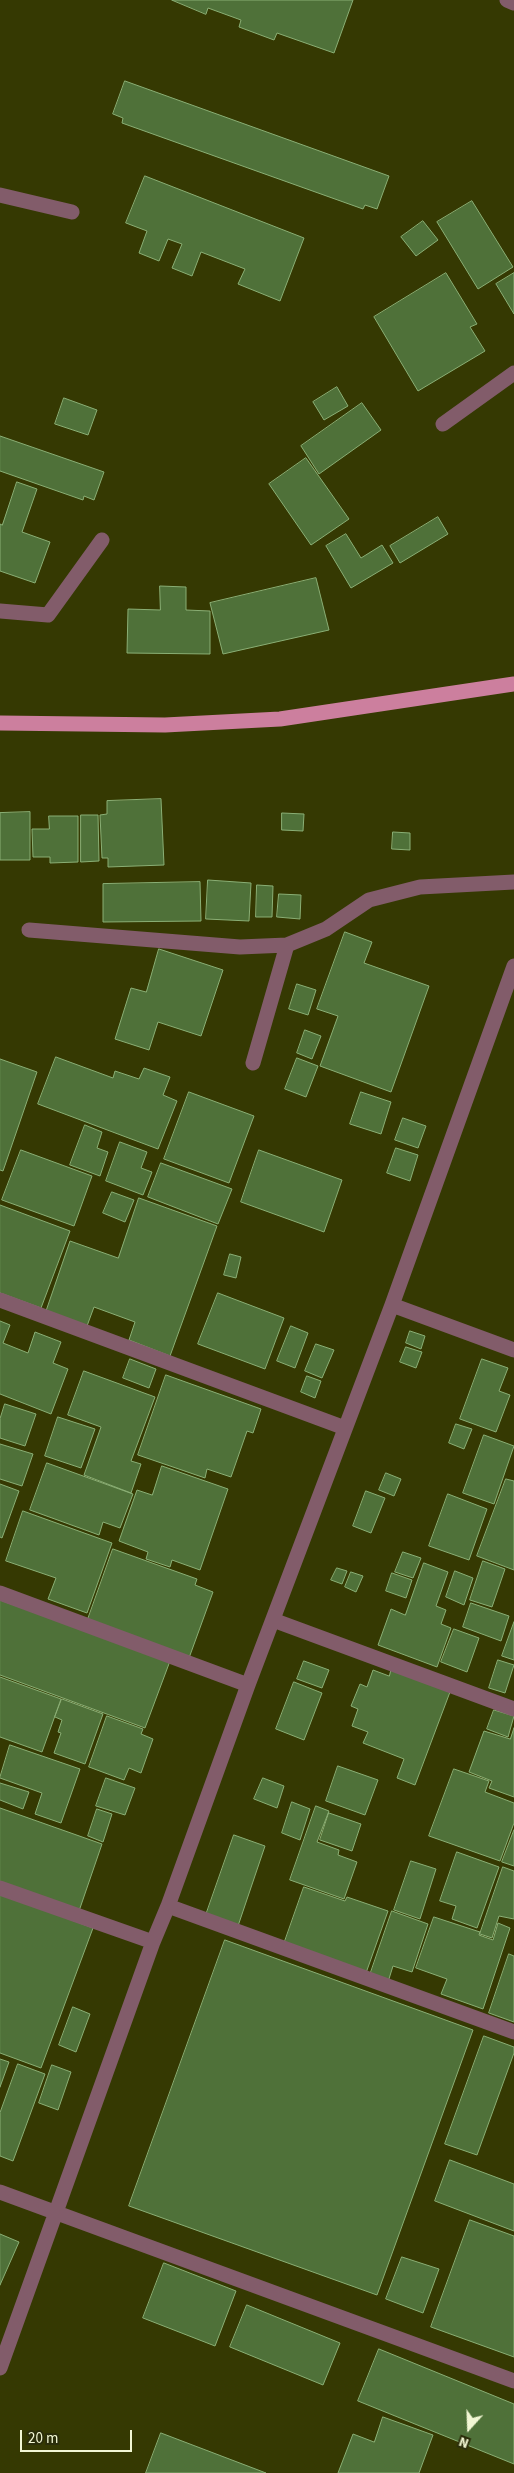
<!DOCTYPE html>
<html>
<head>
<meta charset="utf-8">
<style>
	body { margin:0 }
	#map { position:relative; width:514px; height:2473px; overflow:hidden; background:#353902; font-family:"Source Sans 3",sans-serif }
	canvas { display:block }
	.north { position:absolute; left:444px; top:2403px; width:50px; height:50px; -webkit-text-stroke:4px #2b2e0a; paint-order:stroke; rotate:200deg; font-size:14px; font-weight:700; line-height:20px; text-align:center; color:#f2f7d4 }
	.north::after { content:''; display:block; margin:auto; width:18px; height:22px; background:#f2f7d4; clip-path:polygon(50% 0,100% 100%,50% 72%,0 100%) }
	.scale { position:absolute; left:20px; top:2430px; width:112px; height:22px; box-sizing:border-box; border:2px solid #f2f7d4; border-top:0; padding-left:6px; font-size:15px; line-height:18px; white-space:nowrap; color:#f2f7d4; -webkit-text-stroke:4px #2b2e0a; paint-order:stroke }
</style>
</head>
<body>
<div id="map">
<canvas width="514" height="2473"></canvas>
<div class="north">N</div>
<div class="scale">20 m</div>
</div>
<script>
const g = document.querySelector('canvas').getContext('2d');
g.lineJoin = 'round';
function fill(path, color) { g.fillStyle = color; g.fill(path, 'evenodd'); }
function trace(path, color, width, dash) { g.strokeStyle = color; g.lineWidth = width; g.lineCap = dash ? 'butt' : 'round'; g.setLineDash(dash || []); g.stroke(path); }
const building = new Path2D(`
	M172,0H353L334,53L277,33L274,40L239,27L241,20L208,8L206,14Z
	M125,81L389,176L377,209L365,205L363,209L122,123L123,118L113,114Z
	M145,176L304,238L280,301L238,284L245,269L201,252L192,276L172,268L182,244L168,239L159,261L139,253L147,231L126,223Z
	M472,201L513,267L478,289L437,222Z
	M423,221L438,240L416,256L401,237Z
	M446,273L477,324L470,327L485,351L418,391L374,317Z
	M514,273V314L496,284Z
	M337,387L348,406L324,420L313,402Z
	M64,398L97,410L88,435L55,424Z
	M362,403L381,430L319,474L301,446Z
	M0,436L104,472L94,500L84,496L83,500L0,471Z
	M306,458L349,519L311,545L269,484Z
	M17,482L37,489L22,532L50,542L35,583L0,571V524L2,525Z
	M438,517L448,534L400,563L390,546Z
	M346,534L361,558L382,545L393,563L351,588L326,546Z
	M316,578L329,630L223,654L210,603Z
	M160,586L186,587V610L210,611V654L127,653L128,609L160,610Z
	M161,799L164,865L108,867V858H102L100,815L107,814V801Z
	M30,812V860H0V813Z
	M282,813L304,814L303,831L282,830Z
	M81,815H98L99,861L81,862Z
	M49,816H78V862L50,863V857H33L32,829H49Z
	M393,832L410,833V850L392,849Z
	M208,880L251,883L249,921L206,919Z
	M200,882L201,921L103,922V884Z
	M257,885L273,886L272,917H256Z
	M279,894L301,895L300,919L277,917Z
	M345,932L372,942L364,963L429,986L391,1092L320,1066L338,1016L317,1009Z
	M159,949L223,970L201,1036L158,1022L149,1050L115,1039L131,988L146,992Z
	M297,984L316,990L308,1015L289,1009Z
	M305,1030L321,1036L312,1059L297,1053Z
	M56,1057L113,1078L115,1071L139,1079L144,1068L170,1077L163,1095L177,1101L158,1149L38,1104Z
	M297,1058L318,1066L306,1097L285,1089Z
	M0,1059L37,1072L3,1171L0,1170Z
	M189,1092L254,1116L229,1183L164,1159Z
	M361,1092L391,1102L381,1134L350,1124Z
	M403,1118L426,1126L418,1148L395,1140Z
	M85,1125L102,1132L97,1148L108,1152L100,1176L70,1165Z
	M120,1142L147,1152L141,1168L152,1172L143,1195L106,1181Z
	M396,1148L418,1155L410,1181L387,1173Z
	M21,1150L92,1176L74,1226L2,1200Z
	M259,1150L342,1180L324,1232L241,1202Z
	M161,1163L232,1189L218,1224L148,1197Z
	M112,1192L134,1200L125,1222L103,1213Z
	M139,1198L217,1226L170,1356L129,1340L135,1322L94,1307L87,1326L46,1311L70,1241L118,1258Z
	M0,1205L70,1231L41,1308L0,1293Z
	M230,1254L241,1257L236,1278L224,1275Z
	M218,1293L284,1318L265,1369L198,1344Z
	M0,1321L10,1325L3,1343L28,1353L35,1332L61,1342L53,1363L68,1369L51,1414L0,1394Z
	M291,1326L308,1333L295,1368L277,1361Z
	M410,1331L425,1336L421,1349L406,1343Z
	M316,1344L334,1350L322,1378L305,1371Z
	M406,1347L422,1352L416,1368L400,1362Z
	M130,1359L156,1369L149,1388L123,1378Z
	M482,1359L508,1368L499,1391L510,1395L496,1432L460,1419Z
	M84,1371L155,1397L131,1461L141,1464L131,1493L84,1475L101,1427L68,1415Z
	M166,1375L261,1409L253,1433L247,1431L231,1477L207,1469L205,1478L138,1455Z
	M307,1376L321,1381L315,1398L301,1392Z
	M5,1404L36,1414L25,1446L0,1438V1419Z
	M58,1417L95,1429L81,1468L45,1456Z
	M456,1424L472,1429L464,1449L449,1443Z
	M484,1435L514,1446L494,1504L463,1493Z
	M0,1444L33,1454L22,1486L0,1479Z
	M47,1463L133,1494L120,1528L103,1522L99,1535L30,1510Z
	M162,1466L228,1489L200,1570L172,1560L170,1567L146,1559L148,1552L119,1541L137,1490L152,1495Z
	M386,1473L401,1479L394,1496L379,1490Z
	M506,1479L514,1481V1570L477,1556Z
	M0,1484L19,1491L2,1538L0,1537Z
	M366,1491L385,1498L371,1533L353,1526Z
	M448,1494L487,1509L469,1560L429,1546Z
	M23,1511L112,1543L87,1613L48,1599L56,1578L6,1561Z
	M113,1549L197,1579L195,1585L213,1592L189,1658L87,1622Z
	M403,1552L421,1558L413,1578L395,1572Z
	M483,1561L505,1569L492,1607L470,1600Z
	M424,1563L448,1572L436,1606L446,1610L441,1624L451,1628L437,1667L378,1645L391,1609L405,1615Z
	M337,1568L347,1571L342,1584L331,1580Z
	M455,1571L473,1578L464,1605L446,1597Z
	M351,1572L363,1576L356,1592L345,1587Z
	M392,1573L412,1580L406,1598L386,1591Z
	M0,1600L170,1661L145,1728L0,1675Z
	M471,1603L509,1616L501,1641L463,1627Z
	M514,1622V1660L502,1656Z
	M454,1629L479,1638L467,1672L441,1662Z
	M498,1660L514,1665L505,1693L489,1688Z
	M304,1661L329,1670L322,1688L297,1679Z
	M392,1667L450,1692L415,1785L397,1778L404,1759L363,1743L368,1732L352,1726L358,1709L351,1706L360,1684L367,1687L373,1670L389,1676Z
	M0,1677L61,1699L42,1752L0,1737Z
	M294,1682L322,1693L304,1740L276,1729Z
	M62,1699L103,1714L85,1764L54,1753L61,1733L58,1732L62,1720L55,1717Z
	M494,1710L514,1716L508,1737L487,1729Z
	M107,1716L143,1729L141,1734L153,1739L141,1773L129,1768L124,1780L89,1767Z
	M514,1728V1797L489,1788L492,1781L469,1772L484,1731L510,1739Z
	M10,1745L80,1769L61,1823L35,1814L42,1793L0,1778Z
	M338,1766L378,1780L365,1815L326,1801Z
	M454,1769L489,1781L485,1792L514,1803V1823L500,1861L429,1836Z
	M106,1778L135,1788L125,1815L96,1806Z
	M263,1778L284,1786L277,1808L254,1799Z
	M0,1783L29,1792L23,1809L0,1800Z
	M292,1802L310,1809L300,1840L282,1833Z
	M316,1806L329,1811L317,1842L339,1850L338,1855L357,1862L344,1899L290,1880Z
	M0,1808L102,1844L78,1914L0,1886Z
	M97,1809L112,1814L103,1842L88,1836Z
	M329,1813L361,1824L352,1851L320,1840Z
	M514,1830V1866L502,1862Z
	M234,1835L265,1846L238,1926L206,1915Z
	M457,1852L499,1867L477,1928L452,1919L456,1906L440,1901Z
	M411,1861L436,1869L420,1919L394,1910Z
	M503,1867L514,1871V1919L499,1916L492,1938L480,1934Z
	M304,1887L345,1901L347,1897L388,1911L366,1973L284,1944Z
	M0,1893L93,1928L41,2068L0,2053Z
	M392,1911L428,1924L412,1972L393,1966L388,1982L370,1975Z
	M434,1917L480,1932L479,1935L493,1940L498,1923L510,1928L483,2009L441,1994L447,1979L416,1968Z
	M225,1940L473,2030L377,2295L129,2206Z
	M509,1954L514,1956V2022L489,2013Z
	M73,2007L90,2014L76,2052L59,2045Z
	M484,2036L514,2047V2053L477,2155L445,2144Z
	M0,2059L9,2062L0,2087Z
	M18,2064L45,2074L13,2161L0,2156V2113Z
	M52,2065L71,2072L58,2110L39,2103Z
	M450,2160L514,2184V2231L435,2201Z
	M470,2220L514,2236V2357L431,2327Z
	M0,2234L19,2242L0,2285Z
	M402,2257L439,2269L423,2313L386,2299Z
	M164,2263L236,2291L215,2346L143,2318Z
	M247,2305L340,2343L323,2385L230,2347Z
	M379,2349L514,2404V2464L358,2401Z
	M383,2417L433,2435L419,2473H338L353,2434L374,2442Z
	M161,2433L266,2473H146Z`);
fill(building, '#4f7139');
trace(building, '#8aaf75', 1);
trace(new Path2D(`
	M507,0L514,3
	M0,195L72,212
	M443,424L514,373
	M0,611L48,615L102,540
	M29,930L240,947L287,945L326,929L369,900L420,887L514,882
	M253,1063L287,945
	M0,1300L345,1428
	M392,1305L514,1350
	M0,1593L248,1685
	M273,1620L514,1709
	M0,1888L153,1942
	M168,1906L514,2032
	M0,2192L514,2381
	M0,2368L153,1942L168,1906L248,1685L392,1305L514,966`), '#825c6a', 15);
trace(new Path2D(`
	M0,723L165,725L280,719L514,684`), '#cc7f9e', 15);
</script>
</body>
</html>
